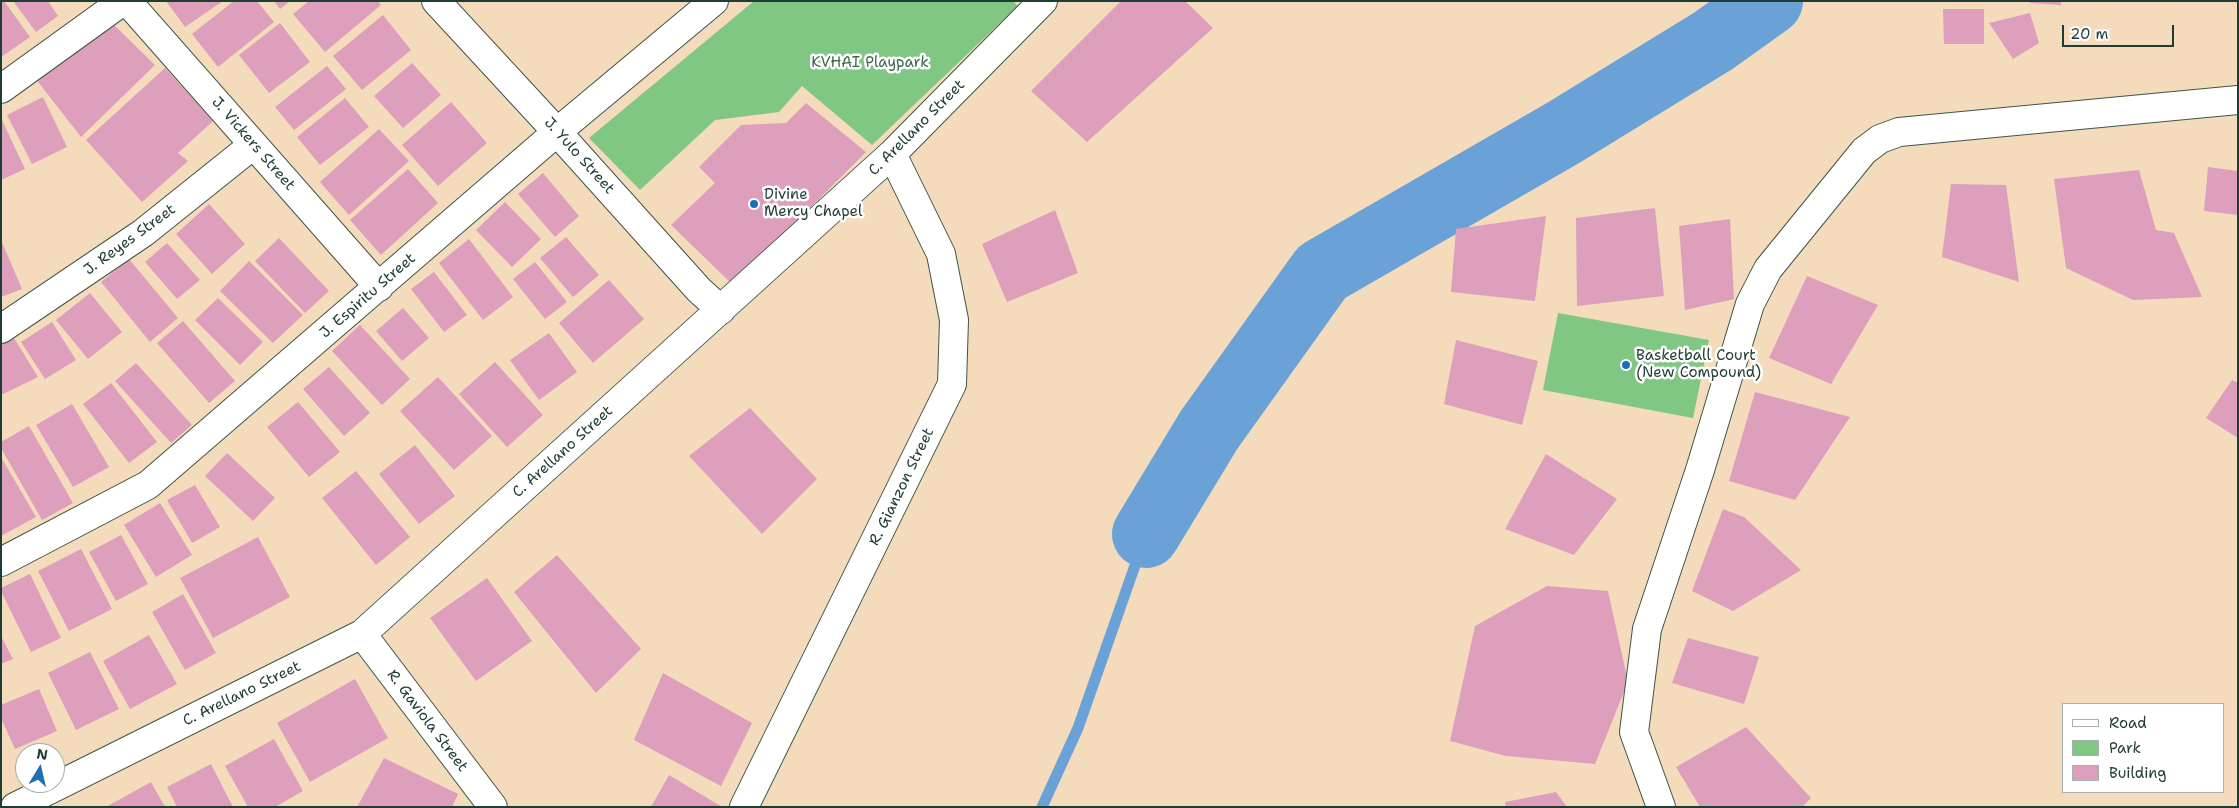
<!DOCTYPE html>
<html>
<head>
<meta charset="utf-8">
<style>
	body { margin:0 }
	#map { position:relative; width:2239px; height:808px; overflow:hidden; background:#f3dbbc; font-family:"Shantell Sans",sans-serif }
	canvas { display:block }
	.frame { position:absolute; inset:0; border:2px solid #1f3d34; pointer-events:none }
	.legend { position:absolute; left:2062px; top:703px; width:162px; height:90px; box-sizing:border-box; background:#fff; border:1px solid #a5b1ae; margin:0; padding:6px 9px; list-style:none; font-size:15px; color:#1f3d34 }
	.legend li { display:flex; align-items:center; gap:10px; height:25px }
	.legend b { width:25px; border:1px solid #a5b1ae }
	.north { position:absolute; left:15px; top:743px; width:50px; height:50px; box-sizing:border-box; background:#fff; border:1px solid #a5b1ae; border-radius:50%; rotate:9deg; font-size:14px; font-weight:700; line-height:20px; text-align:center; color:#1f3d34 }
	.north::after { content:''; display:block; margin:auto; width:18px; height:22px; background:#1f6fb2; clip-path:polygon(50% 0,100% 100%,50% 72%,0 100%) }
	.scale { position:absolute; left:2062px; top:25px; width:112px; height:22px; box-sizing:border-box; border:2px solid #1f3d34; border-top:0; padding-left:6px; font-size:15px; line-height:18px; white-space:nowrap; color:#1f3d34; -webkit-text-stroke:4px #fff; paint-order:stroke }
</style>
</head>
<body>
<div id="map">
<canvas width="2239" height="808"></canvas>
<div class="frame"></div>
<ul class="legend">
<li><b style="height:6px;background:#fff"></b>Road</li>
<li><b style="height:14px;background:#7fc783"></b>Park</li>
<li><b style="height:14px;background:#de9fbc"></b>Building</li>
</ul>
<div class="north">N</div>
<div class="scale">20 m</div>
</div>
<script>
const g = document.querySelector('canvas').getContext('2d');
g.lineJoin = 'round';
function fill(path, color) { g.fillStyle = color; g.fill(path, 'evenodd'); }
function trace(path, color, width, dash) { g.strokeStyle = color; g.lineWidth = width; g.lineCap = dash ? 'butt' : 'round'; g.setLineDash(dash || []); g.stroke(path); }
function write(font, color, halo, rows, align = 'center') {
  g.font = font + ' "Shantell Sans",sans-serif'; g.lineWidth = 5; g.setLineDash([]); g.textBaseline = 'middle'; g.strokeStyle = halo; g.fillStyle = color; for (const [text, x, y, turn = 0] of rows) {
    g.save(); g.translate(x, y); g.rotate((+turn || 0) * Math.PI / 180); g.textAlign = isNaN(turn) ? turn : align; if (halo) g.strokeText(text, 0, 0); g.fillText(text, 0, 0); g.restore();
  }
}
fill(new Path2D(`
	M754,1H1013L1018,6L872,145L802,86L779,112L715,120L640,190L589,138Z
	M1558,313L1709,340L1693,418L1543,390Z`), '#7fc783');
trace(new Path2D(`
	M1042,807L1078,728L1146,534`), '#6aa2d8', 11);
trace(new Path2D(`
	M1146,534L1209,430L1322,272L1563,133L1713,41L1769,1`), '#6aa2d8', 68);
fill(new Path2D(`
	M1,1H4L30,37L1,57Z
	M13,1H48L58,16L36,32Z
	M166,1H223L185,27Z
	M234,1H257L274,22L218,67L192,34Z
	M274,1H290L280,9Z
	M309,1H378L381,5L325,52L293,14Z
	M1121,1H1185L1213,28L1087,142L1031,91Z
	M2030,1H2061V5L2030,3Z
	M1943,9H1984V44H1944Z
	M2030,13L2039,43L2013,59L1989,23Z
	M383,15L411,50L362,90L333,56Z
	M280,23L310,62L269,93L239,55Z
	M114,25L155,65L81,137L35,78Z
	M412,63L441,95L403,128L374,96Z
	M327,66L346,89L294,130L275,107Z
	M165,68L213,121L178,153L188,161L142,202L86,140Z
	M43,97L67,147L32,164L7,115Z
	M345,98L369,127L320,165L297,137Z
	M451,102L487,143L438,186L402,145Z
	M806,103L866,152L733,285L671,225L715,183L699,167L741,125L786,123Z
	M1,118L25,169L1,180Z
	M379,129L409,161L349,215L320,182Z
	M2208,167L2238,171V215L2204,211Z
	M408,169L438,203L381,255L350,220Z
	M2139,170L2156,230L2174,233L2202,297L2133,300L2066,268L2054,179Z
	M543,173L579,216L555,237L518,194Z
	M1951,184L2006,185L2019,282L1942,257Z
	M505,202L541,239L512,267L476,230Z
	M209,204L245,244L212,274L176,234Z
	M1655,208L1664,296L1577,306L1576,218Z
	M1055,210L1078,273L1007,302L982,244Z
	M1546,216L1535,301L1451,292L1456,229Z
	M1730,219L1734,299L1685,310L1679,226Z
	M566,237L599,275L573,297L540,258Z
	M279,238L329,291L305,313L255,261Z
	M469,239L513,297L483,320L439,263Z
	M1,240L22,289L1,297Z
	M167,243L200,280L177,299L145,262Z
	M129,259L178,318L150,342L101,282Z
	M249,261L303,315L273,343L220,291Z
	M535,262L567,302L545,319L513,279Z
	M434,272L467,315L444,332L411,289Z
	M1807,276L1878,305L1831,384L1769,358Z
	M609,280L644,319L593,363L559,323Z
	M90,293L122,332L88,359L56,320Z
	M218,298L263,342L240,365L195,320Z
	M403,308L429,338L402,361L376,331Z
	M183,321L235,381L209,403L157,343Z
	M52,322L76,360L45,379L21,342Z
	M360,325L410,379L382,405L332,351Z
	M549,333L577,372L539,400L510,360Z
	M14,338L38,377L1,395V344Z
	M1456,340L1538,361L1522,425L1444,404Z
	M495,362L543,415L507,447L459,394Z
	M136,363L192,425L171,443L115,381Z
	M329,367L370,413L344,436L303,389Z
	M438,377L492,436L454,470L400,411Z
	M2232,380L2238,383V438L2206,418Z
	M111,383L157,442L129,463L83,404Z
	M1755,392L1850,417L1795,500L1729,481Z
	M298,402L340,452L309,477L267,427Z
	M72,404L109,467L73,487L36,425Z
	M750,408L817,479L762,534L689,456Z
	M29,426L73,503L42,520L1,448V442Z
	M415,445L455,496L419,524L379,474Z
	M227,453L275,498L253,521L205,476Z
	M1546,454L1617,499L1574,555L1505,529Z
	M1,457L36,517L1,536Z
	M356,471L410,537L376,565L322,498Z
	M195,485L220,527L192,543L167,500Z
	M160,503L192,555L156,577L124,525Z
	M1723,509L1744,517L1801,570L1733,611L1692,591Z
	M121,535L148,584L116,601L89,552Z
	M258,537L290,597L213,638L180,578Z
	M81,549L112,609L69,631L38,571Z
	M557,555L641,649L596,693L514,592Z
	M30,574L61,638L31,652L1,591V588Z
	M487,578L532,641L476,681L430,618Z
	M1547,586L1608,591L1628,682L1595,764L1506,756L1450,741L1475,626Z
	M183,594L216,653L185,670L152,612Z
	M149,635L177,684L130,709L103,661Z
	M1,636L13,659L1,664Z
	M1688,638L1759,657L1744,704L1672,683Z
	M90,652L119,709L76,730L48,673Z
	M663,673L752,723L721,786L634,740Z
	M355,679L388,738L310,782L277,723Z
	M39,689L57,731L15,749L1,718V705Z
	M1746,727L1811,798L1802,807H1700L1676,767Z
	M274,739L303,791L275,807H248L225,766Z
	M384,758L458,794L452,807H357Z
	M211,764L233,807H177L167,787Z
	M669,775L722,807H651Z
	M151,782L165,807H106Z
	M1556,792L1567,807H1506L1505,802Z`), '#de9fbc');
const minor = new Path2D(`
	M127,1L379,287
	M436,1L557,132L699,290L721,310
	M1,89L123,1
	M1,329L143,233L253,145
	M1,562L148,485L557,132L714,1
	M362,634L493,807
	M15,807L362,634L892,154L1043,1
	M744,807L952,384L954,320L941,254L892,154
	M1661,807L1634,732L1647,629L1700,470L1750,304L1768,269L1864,151L1880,139L1899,132L2238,100`);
trace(minor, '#3f5548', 30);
trace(minor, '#fff', 28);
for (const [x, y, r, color] of [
	[754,204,5,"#1f6fb2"],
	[1626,365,5,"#1f6fb2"]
]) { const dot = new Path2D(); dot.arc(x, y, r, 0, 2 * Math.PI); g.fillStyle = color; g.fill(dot); trace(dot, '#fff', 2); }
write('15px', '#3c664c', '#fff', [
	["KVHAI Playpark",870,63]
]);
write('15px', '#1f3d34', '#fff', [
	["C. Arellano Street",917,128,-45],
	["J. Vickers Street",253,144,49],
	["J. Yulo Street",579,156,48],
	["J. Reyes Street",130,240,-36],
	["J. Espiritu Street",368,296,-41],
	["C. Arellano Street",563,452,-42],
	["R. Gianzon Street",902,487,-64],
	["C. Arellano Street",242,694,-26],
	["R. Gaviola Street",427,721,53]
]);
write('15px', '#1f3d34', '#fff', [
	["Divine",764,195],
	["Mercy Chapel",764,212],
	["Basketball Court",1636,356],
	["(New Compound)",1636,373]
], 'left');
</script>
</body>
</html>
